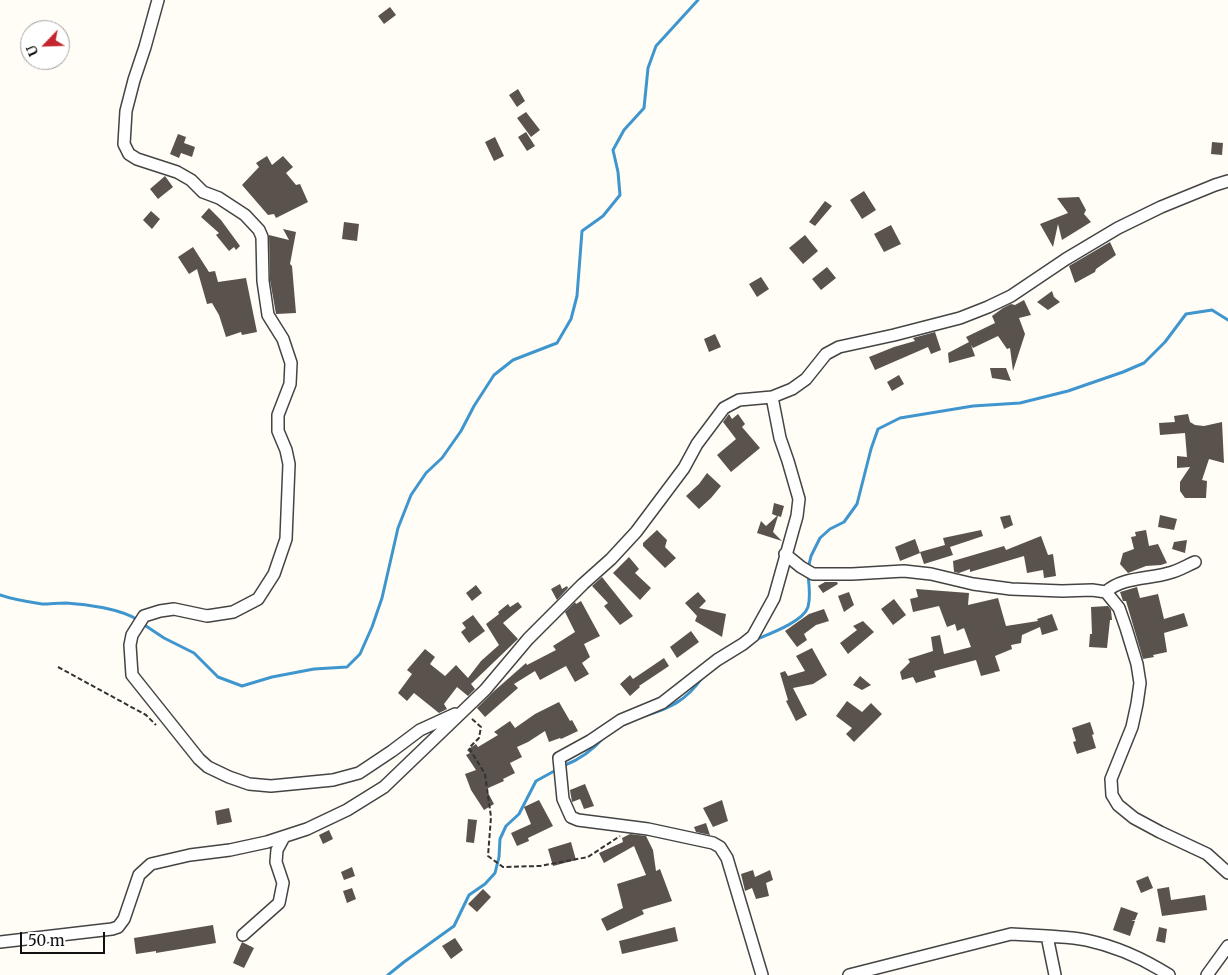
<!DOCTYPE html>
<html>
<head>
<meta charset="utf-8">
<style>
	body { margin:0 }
	#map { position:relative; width:1228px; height:975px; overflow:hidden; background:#fffdf5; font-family:Merriweather,serif }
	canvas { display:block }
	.north { position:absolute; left:20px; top:20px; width:50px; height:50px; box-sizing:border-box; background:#fff; border:1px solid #a0a0a0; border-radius:50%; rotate:246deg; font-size:14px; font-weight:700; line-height:20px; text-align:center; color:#111 }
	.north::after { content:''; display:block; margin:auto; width:18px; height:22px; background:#c4262e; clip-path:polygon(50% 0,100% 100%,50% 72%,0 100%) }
	.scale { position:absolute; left:20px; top:932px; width:85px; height:22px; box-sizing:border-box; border:2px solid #111; border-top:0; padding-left:6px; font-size:15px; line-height:18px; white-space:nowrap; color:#111; -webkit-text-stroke:4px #fff; paint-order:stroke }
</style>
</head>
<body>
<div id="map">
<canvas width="1228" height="975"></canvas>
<div class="north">U</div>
<div class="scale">50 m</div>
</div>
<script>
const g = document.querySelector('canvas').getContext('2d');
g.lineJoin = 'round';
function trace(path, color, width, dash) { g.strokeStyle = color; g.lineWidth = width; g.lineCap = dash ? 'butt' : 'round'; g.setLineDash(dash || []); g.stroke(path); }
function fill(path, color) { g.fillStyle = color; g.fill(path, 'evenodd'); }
trace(new Path2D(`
	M808,569L811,556L820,538L830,529L844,522L857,504L871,449L878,429L900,418L973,406L1020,403L1068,391L1123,372L1144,363L1165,342L1186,314L1212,310L1228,320
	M0,595C14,600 28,602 42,604C50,604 58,603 66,603C87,604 121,609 138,620
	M143,624L164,638L194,653L218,677L242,686L272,677L314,669L347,667L360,654L372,627L382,598L398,528L411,495L426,473L442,458L461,431L474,406L494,375L513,360L557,343L571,319L577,296L582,231L603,216L620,195L618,172L613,150L624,130L644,108L648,68L656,46L698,0
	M755,640C769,634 803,622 808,607C811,596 809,585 808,575
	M644,716C670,708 686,701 702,678
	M563,766C579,760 593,750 604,737
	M388,975L404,962L454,926L469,895L485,884L495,873L499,857L500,839L506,826L519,814L536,781L558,769`), '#3f96cf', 3);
fill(new Path2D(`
	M390,7L396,15L384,24L378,16Z
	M518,89L525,101L517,107L509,95Z
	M526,112L540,130L531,137L517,118Z
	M526,132L535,146L527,151L518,137Z
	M178,134L186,137L184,143L195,147L192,157L181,153L179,158L170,154Z
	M495,137L504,156L494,161L485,142Z
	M1212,142L1223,143L1222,155L1211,154Z
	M267,156L272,165L283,156L293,167L286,173L296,185L300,184L308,202L276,218L274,214L268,215L242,185L259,167L256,163Z
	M165,176L173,187L158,199L150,189Z
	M864,191L876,210L862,219L850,200Z
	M1079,197L1086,210L1084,214L1091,222L1062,240L1058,224L1053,247L1040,224L1068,213L1057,198Z
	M825,201L832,206L815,226L809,222Z
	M209,208L221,220L240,246L236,250L234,247L229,251L216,235L219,233L201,217Z
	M151,211L160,219L152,229L143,220Z
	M344,222L359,224L357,241L342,239Z
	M891,225L901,244L884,252L874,234Z
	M283,229L296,232L290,264L292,266L296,313L276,314L270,280L269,235L289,240Z
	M805,235L818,251L803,264L789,248Z
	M1110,242L1116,255L1096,269L1095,272L1075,283L1069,266Z
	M193,247L209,272L215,271L218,282L246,278L257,332L242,335L241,332L226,337L219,315L212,303L207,304L197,269L189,274L178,257Z
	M827,267L836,278L821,290L812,279Z
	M761,277L769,289L757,297L749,284Z
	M1052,291L1054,297L1060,302L1048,310L1037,302Z
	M1024,300L1031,315L1019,318L1025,334L1013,371L1010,348L1007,349L998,336L973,348L971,345L975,356L949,363L948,353L969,342L966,337L995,323L992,316L1003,308L1011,304L1015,305Z
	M935,332L941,350L931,354L928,347L875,370L869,357L894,347L915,341L913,338Z
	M715,334L721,347L709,352L704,339Z
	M990,368H1006L1011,381L992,378Z
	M899,375L904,384L892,391L887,382Z
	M729,414L732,419L738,414L745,424L742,427L760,448L731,472L717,455L736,439L723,422Z
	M1188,414L1190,422L1195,425L1204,426L1222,422L1224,463L1209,459L1202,480L1207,481L1206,498H1185L1180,491V482L1190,467L1177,468V456L1187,457L1185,433L1160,435L1159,423L1175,422L1174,416Z
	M707,473L721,486L711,498L699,509L686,496L699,484Z
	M774,503L784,506L781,517L778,516L773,532L782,541L757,533L761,521L766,526L777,516L772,514Z
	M1010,515L1013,525L1004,529L1000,517Z
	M1160,515L1177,519L1174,530L1158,527Z
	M657,530L667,540L665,547L676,558L665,568L643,546V543Z
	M981,530L983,536L950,547L953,555L924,564L920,552L945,545L943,538Z
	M1146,530L1149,546L1158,544L1167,563L1161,565L1146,566L1128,573L1120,564L1123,553L1134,549L1131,537L1136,536L1135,532Z
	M1041,536L1048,555L1053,554L1056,576L1044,578L1043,570L1027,573L1024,556L970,572V569L959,573L954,572L953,561L1004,546L1006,550Z
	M915,539L920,553L900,561L895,547Z
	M1187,540L1185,553L1172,549L1174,542Z
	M629,557L639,569L635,573L651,588L640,600L613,573Z
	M602,577L633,616L620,625L604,606L608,603L592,586Z
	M825,582H837L838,584L823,593L818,586Z
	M560,584L562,589L567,586L568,588L557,600L551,589Z
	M476,585L482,593L472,601L466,593Z
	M1137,587L1140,598L1158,594L1164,619L1184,613L1188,626L1164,633L1167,652L1153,655L1154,657L1143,659L1126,601H1123L1120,592Z
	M916,589L969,593L968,605L998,598L1006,626L1038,621L1037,619L1052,614L1058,630L1042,635L1040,627L1022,635L1021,643L1011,645L1012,649L995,656L1000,671L981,676L976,660L934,671L936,677L916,683L913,677L902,680L900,672L910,662L908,659L933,651L931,637L940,635L944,654L971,647L964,628L957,631L955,624L947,627L939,606L913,612L910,599L918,597Z
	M698,592L706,601L699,608L726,614L722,637L695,621L697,616L685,603Z
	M849,592L854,605L844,612L838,596Z
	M894,599L906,615L893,625L881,609Z
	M581,601L600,636L584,644L590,657L582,663L589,674L575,682L566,666L540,680L535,671L514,684L518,688L485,717L477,708L493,692L526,663L527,665L556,650L553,646L575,632L565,612L575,602L576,604Z
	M518,602L522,607L503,623L518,639L471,684L475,689L468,696L457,687L444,704L447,709L439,713L414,693L407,701L398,693L412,674L407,670L425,649L435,657L430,664L445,676L456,665L468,678L481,661L499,645L486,624L499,614L498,612L508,604L510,607Z
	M1108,606L1111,610L1112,620H1110L1107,648L1089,647L1090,634H1092L1091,607Z
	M824,609L829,621L816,625L804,634L807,640L797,647L785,631L809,614Z
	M473,615L485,631L469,643L461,632L466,628L462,623Z
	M863,621L874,632L848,654L840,643L857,630L853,626Z
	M691,631L699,642L677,658L670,647Z
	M812,648L827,675L813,684L793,688L807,715L796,721L786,701L788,700L780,673L785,671L788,676L805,671L796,656Z
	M664,658L669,666L639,686L640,687L630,696L620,684L630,675L633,679Z
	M860,676L871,685L862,690L853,685Z
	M847,701L862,712L871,703L882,714L854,742L846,734L852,728L836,716Z
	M559,702L570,721L572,720L578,731L561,739L560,738L549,742L545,731L528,742L517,747L522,757L510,763L515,773L503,779L504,781L486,789L494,804L484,810L471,790L465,774L476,770L466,755L470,753L467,750L476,744L478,747L498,735L494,732L510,721L515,728L535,714Z
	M1090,722L1094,734L1092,735L1096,748L1077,754L1073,742L1076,741L1072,728Z
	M585,784L594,806L584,809L580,799L572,802L570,790Z
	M539,800L553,826L528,838L529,841L517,846L511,833L531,824L524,807Z
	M722,800L728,821L713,827L703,808Z
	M229,808L232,822L217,825L215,811Z
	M468,819L477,820L474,843L466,842Z
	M706,823L710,835L696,832L694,827Z
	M329,830L333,839L323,844L319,835Z
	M630,834L646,836L653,850L656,871L660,869L672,901L642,910L644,914L607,931L601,919L623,908L617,884L646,875L634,846L604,863L599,853L623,842L622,838Z
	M571,842L576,860L553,866L548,849Z
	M352,867L355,876L344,880L341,872Z
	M753,870L755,877L770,870L773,880L766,883L769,896L756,899L752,888L745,891L741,874Z
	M1148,876L1153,888L1141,893L1136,881Z
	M1169,887L1171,900L1205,895L1207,910L1162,916L1157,889Z
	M352,888L356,899L347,903L343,891Z
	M483,889L491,897L477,912L468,904Z
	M1121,907L1138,913L1135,920H1131L1135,921L1130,936L1113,930Z
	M213,925L216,943L156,953V951L136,954L134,938Z
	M675,927L678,941L622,954L619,941Z
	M1159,927L1167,929L1165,943L1156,941Z
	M455,938L463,950L451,959L442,946Z
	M242,942L254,948L244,968L233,963Z`), '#5a524d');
const minor = new Path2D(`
	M158,0L145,47L134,80L126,111L124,144L129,154L137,159L177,172L191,180L203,192L219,198L245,215L259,230L262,237L263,281L268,315L283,339L291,363L290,384L278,415V431L286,450L289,464L286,539L274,574L258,599L233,612L207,616L174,609L160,611L144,616L132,635L130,645L132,675L199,759L208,767L229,777L249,784L271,786L333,780L359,773L392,751L420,730L455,714
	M785,554L801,567L813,574H852L904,571L931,574L973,584L1011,589L1062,591L1092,590L1106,592L1119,608L1126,628L1137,664L1140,683L1137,704L1132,727L1111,779L1112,795L1118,805L1134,818L1160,832L1207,854L1228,873
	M1106,592C1121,577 1150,579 1169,573C1178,571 1186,566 1195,562
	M243,935L279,903L283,883L276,862L277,850L284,837
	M0,942L112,929L118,927L124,919L139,875L151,864L190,855L230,850L267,842L307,829L347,810L384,787L485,690L528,639L583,584L611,559L636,532L684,468L697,444L724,408L739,400L772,397L792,389L806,379L826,354L839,347L894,335L960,318L988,307L1011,296L1066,259L1118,228L1161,207L1215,185L1228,181
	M762,975L727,858L720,847L713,843L648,829L578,820L571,817L563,799L559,758L590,741L621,720L662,703L717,660L743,644L753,636L774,598L797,516L799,499L788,461L780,438L772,397
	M849,975L1011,934L1047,936
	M1055,975L1047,936C1059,937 1073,937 1086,940C1114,946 1144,959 1169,975
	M1207,975L1228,946`);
trace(minor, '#444', 14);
trace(new Path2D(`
	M58,667L146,715L156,725
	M472,719L481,727L479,738L469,748L485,774L491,817L488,856L503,867L540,866L588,857L620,836`), '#333', 2, [5, 2.5]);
trace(minor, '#fff', 11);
</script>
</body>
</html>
